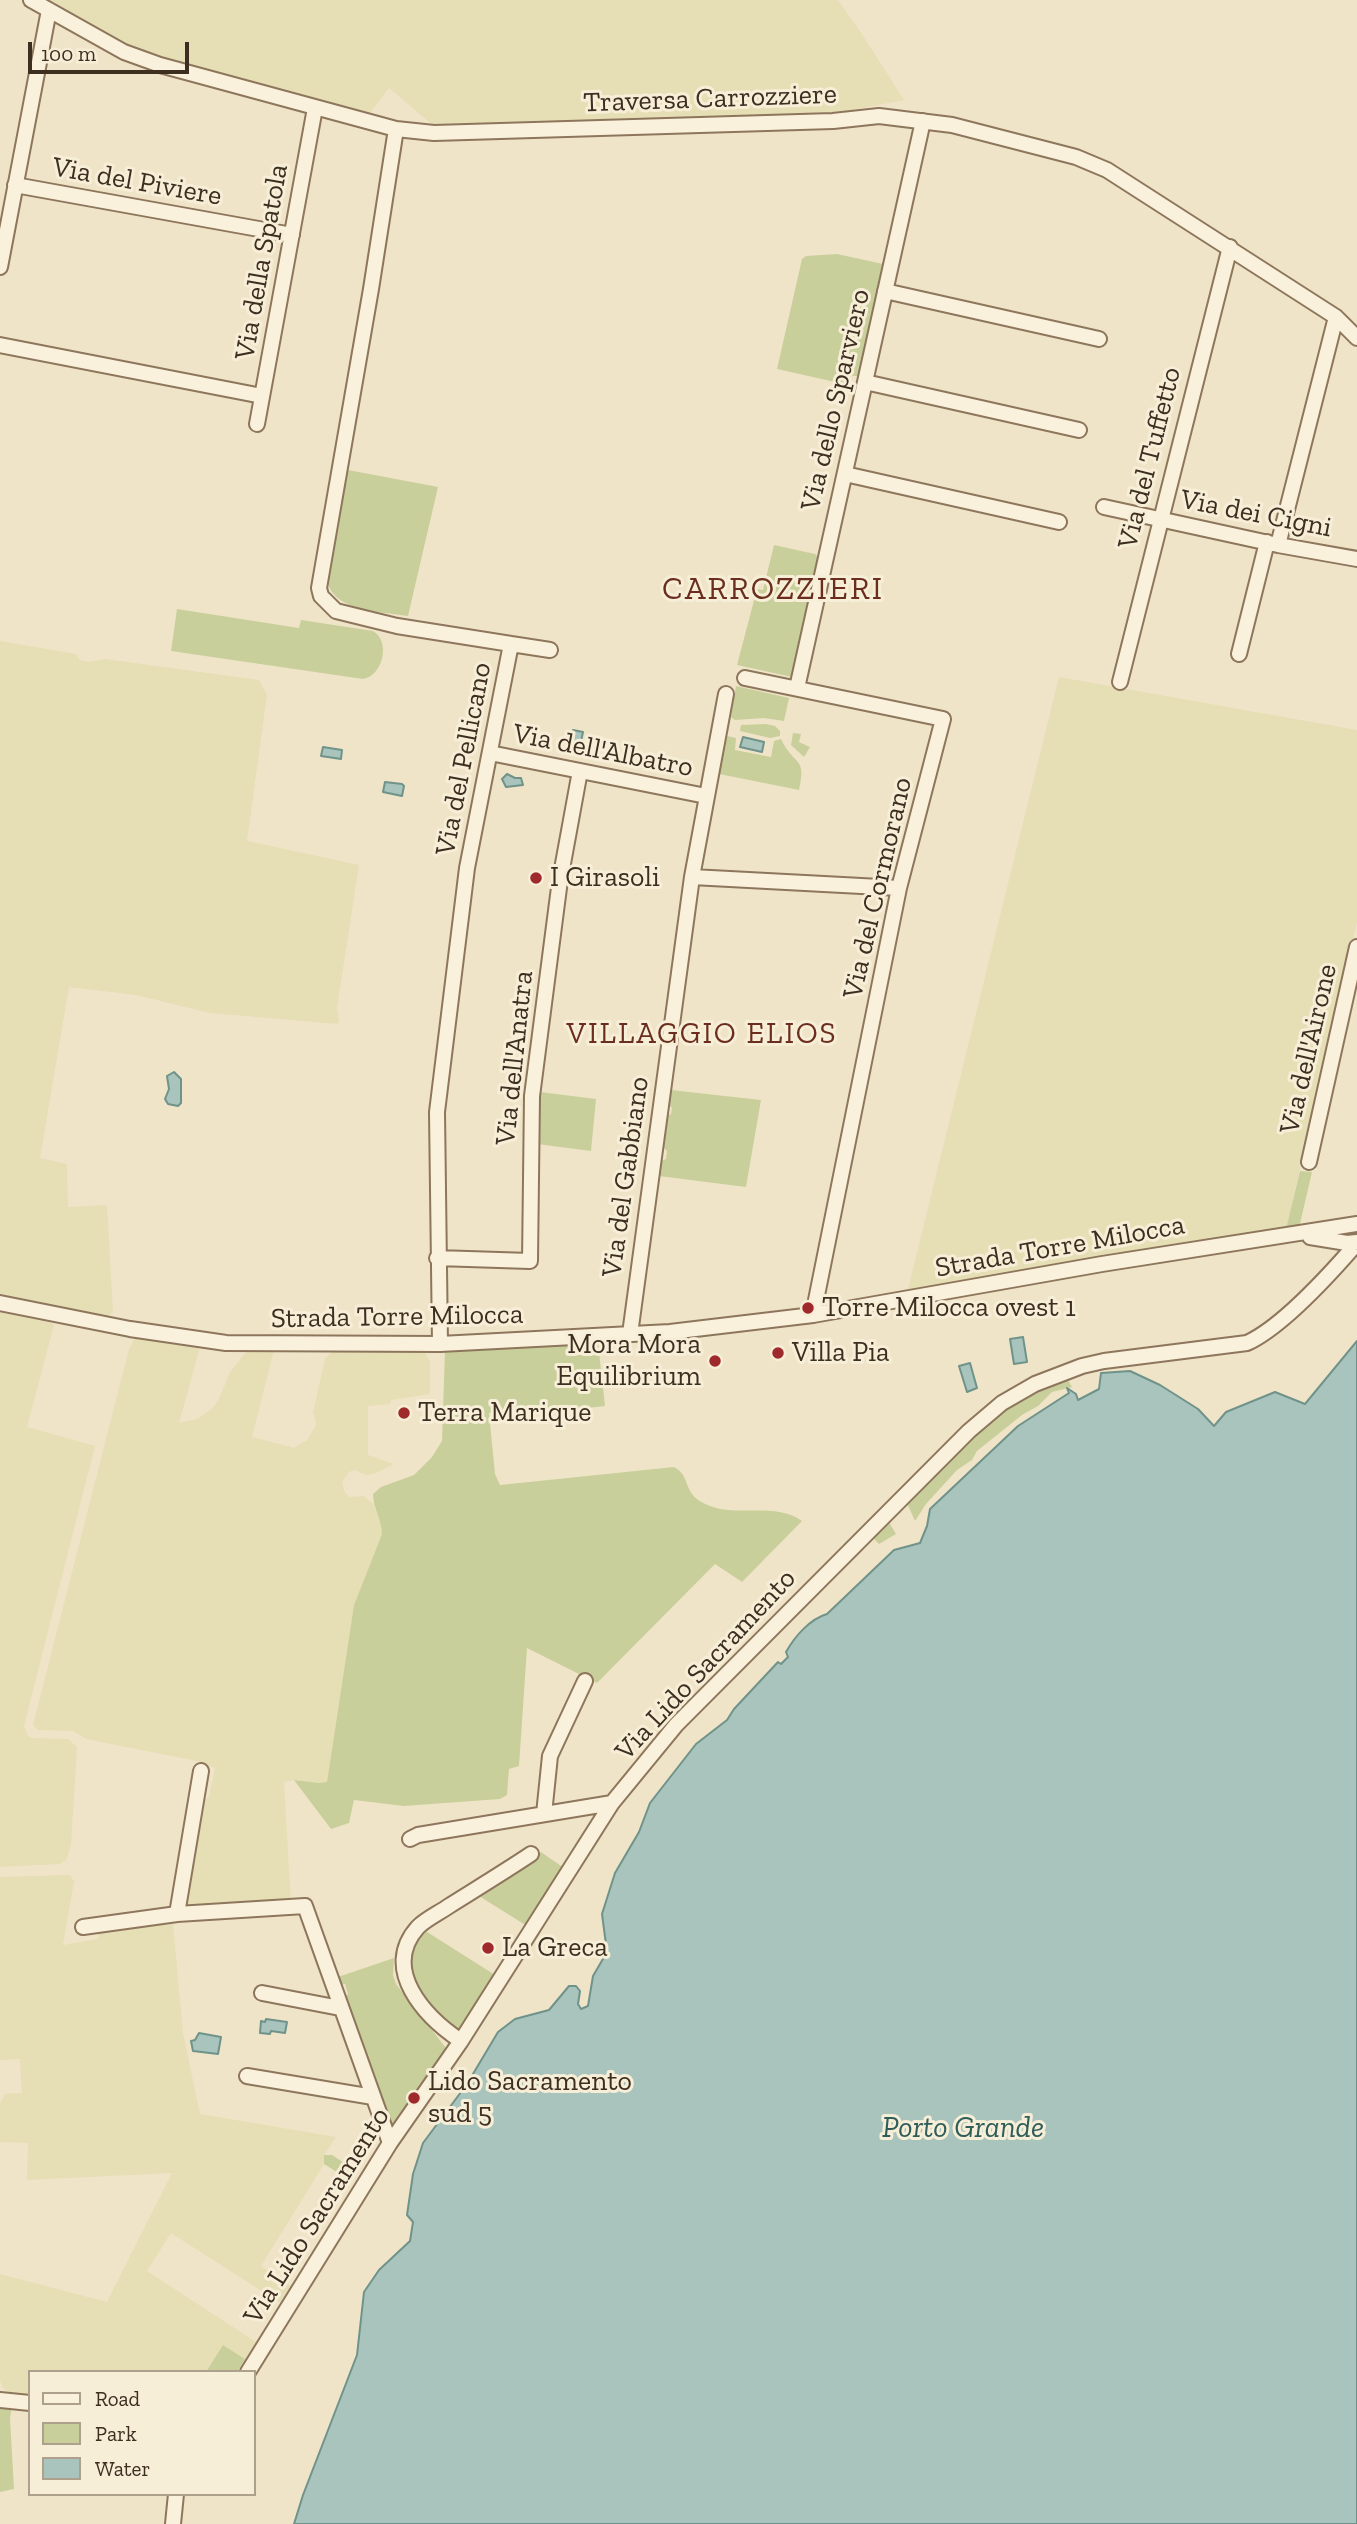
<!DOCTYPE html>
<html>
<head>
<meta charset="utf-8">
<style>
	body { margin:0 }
	#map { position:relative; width:1357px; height:2524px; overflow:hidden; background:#f0e4c8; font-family:"Zilla Slab",serif }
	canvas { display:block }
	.legend { position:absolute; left:28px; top:2370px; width:228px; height:126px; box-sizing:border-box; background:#f7eed8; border:2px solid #ada18e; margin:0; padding:9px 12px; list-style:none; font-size:21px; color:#3d2e20 }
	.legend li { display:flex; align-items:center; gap:14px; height:35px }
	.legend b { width:35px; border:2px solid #ada18e }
	.scale { position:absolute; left:28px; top:42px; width:161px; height:32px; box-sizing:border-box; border:4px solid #3d2e20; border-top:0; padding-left:9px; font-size:21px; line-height:24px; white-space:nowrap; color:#3d2e20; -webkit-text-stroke:5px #f7eed8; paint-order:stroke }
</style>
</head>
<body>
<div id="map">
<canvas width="1357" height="2524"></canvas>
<ul class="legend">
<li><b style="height:9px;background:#faf1dc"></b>Road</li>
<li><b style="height:19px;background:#c9cf9b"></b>Park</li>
<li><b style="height:19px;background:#a9c4bc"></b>Water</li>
</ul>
<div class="scale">100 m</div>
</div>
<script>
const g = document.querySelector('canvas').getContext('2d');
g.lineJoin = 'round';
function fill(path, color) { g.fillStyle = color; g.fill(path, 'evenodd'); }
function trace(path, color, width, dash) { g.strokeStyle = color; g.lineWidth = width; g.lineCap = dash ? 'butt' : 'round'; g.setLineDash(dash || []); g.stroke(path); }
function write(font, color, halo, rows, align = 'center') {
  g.font = font + ' "Zilla Slab",serif'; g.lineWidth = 6; g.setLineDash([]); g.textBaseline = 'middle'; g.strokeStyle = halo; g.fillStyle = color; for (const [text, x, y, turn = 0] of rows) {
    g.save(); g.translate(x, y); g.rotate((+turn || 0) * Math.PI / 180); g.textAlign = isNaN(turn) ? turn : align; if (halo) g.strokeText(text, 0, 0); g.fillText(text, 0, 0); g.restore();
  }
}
fill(new Path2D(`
	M43,0H838L862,34L904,100L832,114L435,127L389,88L367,117L128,48Z
	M0,641L76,654L80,660L89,662L105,659L259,680L267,695L247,841L359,865L337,1008L339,1021L337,1024L210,1013L136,995L69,987L40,1158L67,1164L68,1207L107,1205L113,1312L107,1317L0,1294Z
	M1059,677L1357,730V922L1286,1229L1107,1256L1104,1254L1096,1258L907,1293Z
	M0,1312L52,1323L54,1325L27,1427L95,1446L24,1726L28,1736L32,1738L68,1739L77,1747L71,1844L67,1859L60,1864L0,1867Z
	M135,1338L200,1347L179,1423L197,1419L212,1409L219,1399L230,1372L248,1350H274L252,1437L294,1448L307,1440L315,1427L316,1422L313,1413L325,1359L332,1351H424L430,1361V1394L391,1400L390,1404L368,1406V1455L394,1464L374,1474L366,1475L355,1470L349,1472L342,1482L345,1493L350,1497L363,1496L373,1503L382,1527V1534L354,1605L327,1782L319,1783L294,1780L284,1782L291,1904L186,1908L184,1904L200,1802L209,1797L215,1768L197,1761L86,1739L73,1731L38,1730L33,1725L129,1349Z
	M70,1875L74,1881L63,1945L98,1939V1930L173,1924L183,2033L200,2114L336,2137L324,2155V2164L261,2266L291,2286L280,2303L171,2233L147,2271L256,2342L245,2359L223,2345L206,2372H30V2398L11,2395L3,2388L0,2381V2274L107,2302L172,2173L27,2180L28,2143L0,2142V2104L5,2094L22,2093L20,2059L0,2060V1877Z`), '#e6deb5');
fill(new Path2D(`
	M837,254L883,264L858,376H851L850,381L854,383L853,386L777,369L802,259L806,256Z
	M348,470L438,487L408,616C380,611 337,613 327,582Z
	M774,545L815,554L818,557L792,677L737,665L757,589L763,590Z
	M177,609L299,628L301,620L373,631C391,641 383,676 363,679L171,651Z
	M736,686L789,698L784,721L764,718L735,720L731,717Z
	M766,724L775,726L780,731V736L770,738L740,731L741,725Z
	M793,733L801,734L799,742L810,747L804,757L791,745Z
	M727,736L736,738L735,750L771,757L774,741L781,739C794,767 807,755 799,790L719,774Z
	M671,1090L761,1100L746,1187L659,1176L661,1161L666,1159L667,1151L663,1147L667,1116L671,1114L672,1108L669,1105Z
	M540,1092L596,1099L591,1151L537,1144Z
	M1300,1171L1312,1172L1299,1228L1286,1229Z
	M598,1342L605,1406L535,1414L489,1413L495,1474L500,1485L674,1467C693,1477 680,1495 710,1506C738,1517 776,1502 802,1521L742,1582L715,1564L597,1683L527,1648L519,1766L509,1769L507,1795L500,1799L404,1806L354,1800L349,1823L331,1829L294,1780L319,1783L327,1782L354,1605L382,1534C382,1520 373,1508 373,1494L381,1487L414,1475L432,1457L442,1441L445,1350Z
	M1067,1378L1072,1387L1052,1392L1038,1406L1022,1415L977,1451L972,1460L957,1470L926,1504L915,1521L906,1501L991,1419L1021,1397Z
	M887,1519L896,1534L879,1544L871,1536Z
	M541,1852L564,1868L527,1926L479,1896L530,1864Z
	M424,1930L495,1975L460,2030L443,2022L408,1977V1953Z
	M394,1958L393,1975L396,1984L446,2048L392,2126L388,2125L342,2000L348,1994L345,1984L337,1985L335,1978Z
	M324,2155H332L355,2170L348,2179L324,2164Z
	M223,2345L245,2359L237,2372H206Z
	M0,2404L12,2406L10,2418L14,2489L0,2492Z`), '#c9cf9b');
const water = new Path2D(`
	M573,730L583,732L579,751L569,749Z
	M743,737L764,742L762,752L740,747Z
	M323,747L342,750L341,759L321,756Z
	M507,774L515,778H521L523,785L506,787L502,779Z
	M385,782L402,784L404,786L402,796L383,792Z
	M174,1072L181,1079V1103L178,1106L168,1104L165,1099L169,1089L167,1076Z
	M1023,1337L1027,1362L1014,1364L1010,1339Z
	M1357,1341V2524H294L303,2495L357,2355L364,2292L379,2270L410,2241L413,2222L407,2215L413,2174L423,2143L467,2084L498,2032L515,2019L549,2010L569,1986H576L580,1991L578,2004L581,2009L588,2006L593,1976L607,1952L602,1914L615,1873L639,1832L650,1803L696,1744L727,1720L734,1709L778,1662L781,1664L788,1657L786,1652C795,1636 810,1619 827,1614L894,1550L920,1543L927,1526L930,1509L1018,1426L1069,1393L1067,1388L1076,1394L1078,1400L1099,1389L1101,1373L1130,1371L1160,1385L1198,1409L1214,1426L1226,1412L1275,1392L1305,1404Z
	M970,1363L977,1388L967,1392L959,1366Z
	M266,2019L287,2022L285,2033L271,2031L270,2034L260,2033L261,2021L265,2022Z
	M199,2033L221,2037L218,2054L193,2051L191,2041L195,2040Z`);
fill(water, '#a9c4bc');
trace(water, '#6f938a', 2);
const minor = new Path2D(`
	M31,0L124,52L160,65L396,129L434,133L833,121L879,116L952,125L1076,157L1107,170L1336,317L1357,338
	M396,129L371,289L319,588L321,596L336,611L397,626L511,644L467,868L437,1112L440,1344
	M15,185L292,235
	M0,267L49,10
	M885,291L1099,339
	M0,345L262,396
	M865,382L1079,430
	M257,424L315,108
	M845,474L1059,522
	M1104,507L1278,545L1357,559
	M1278,545L1336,317
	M511,644L550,650
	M1239,654L1267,542
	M745,678L943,719L899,888L813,1315
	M1120,682L1230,247
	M797,688L923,121
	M490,753L706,796
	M692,877L899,888
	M1309,1162L1357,947
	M1310,1237L1347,1243L1357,1242
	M437,1258L530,1261L532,1096L560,880L580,771
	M0,1303L130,1329L226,1343L440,1344L670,1332L813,1315L1102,1264L1357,1224
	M630,1334L692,877L726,694
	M544,1814L550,1756L585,1681
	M410,1839L418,1835L612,1803
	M177,1914L201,1771
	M83,1927L177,1914L305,1906L390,2143
	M262,1993L340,2008
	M461,2041C425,2017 380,1969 418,1927C426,1919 439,1913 449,1906C476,1889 504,1872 531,1854
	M247,2076L373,2097
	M248,2372L390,2143L461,2041L612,1803L676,1725L969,1431L1002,1403L1035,1384L1082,1366L1104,1361L1247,1343C1282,1327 1331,1273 1357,1243
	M0,2400L30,2403
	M173,2524L176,2494`);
trace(minor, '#8d765c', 18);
trace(minor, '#faf1dc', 14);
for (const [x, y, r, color] of [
	[536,878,7,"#9e2a2b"],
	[808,1308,7,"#9e2a2b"],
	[778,1353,7,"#9e2a2b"],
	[715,1361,7,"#9e2a2b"],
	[404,1413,7,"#9e2a2b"],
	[488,1948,7,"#9e2a2b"],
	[414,2098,7,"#9e2a2b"]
]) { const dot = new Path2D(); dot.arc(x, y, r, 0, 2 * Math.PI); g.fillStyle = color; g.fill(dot); trace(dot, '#f7eed8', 2.5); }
write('28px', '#3d2e20', '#f7eed8', [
	["Traversa Carrozziere",710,99,-2],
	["Via del Piviere",137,182,10],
	["Via della Spatola",262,262,-80],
	["Via dello Sparviero",836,400,-77],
	["Via del Tuffetto",1150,458,-76],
	["Via dei Cigni",1256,514,11],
	["Via dell'Albatro",603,751,11],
	["Via del Pellicano",464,759,-79],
	["Via del Cormorano",878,888,-77],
	["Via dell'Airone",1309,1049,-77],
	["Via dell'Anatra",515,1058,-84],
	["Via del Gabbiano",626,1177,-82],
	["Strada Torre Milocca",1060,1247,-10],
	["Strada Torre Milocca",397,1317,-1],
	["Via Lido Sacramento",706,1665,-47],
	["Via Lido Sacramento",317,2216,-58]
]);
write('28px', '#3d2e20', '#f7eed8', [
	["I Girasoli",550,878],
	["Torre Milocca ovest 1",822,1308],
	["Mora Mora",701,1345,"right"],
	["Equilibrium",701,1377,"right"],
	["Villa Pia",792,1353],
	["Terra Marique",418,1413],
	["La Greca",502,1948],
	["Lido Sacramento",428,2082],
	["sud 5",428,2114]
], 'left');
g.letterSpacing = '2px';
write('30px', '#6b2e1e', '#f7eed8', [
	["VILLAGGIO ELIOS",702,1034]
]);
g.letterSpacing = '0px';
write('italic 30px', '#2f5d5a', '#f7eed8', [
	["Porto Grande",963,2128]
]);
g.letterSpacing = '2px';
write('32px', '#6b2e1e', '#f7eed8', [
	["CARROZZIERI",773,590]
]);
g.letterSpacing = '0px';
</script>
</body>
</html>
